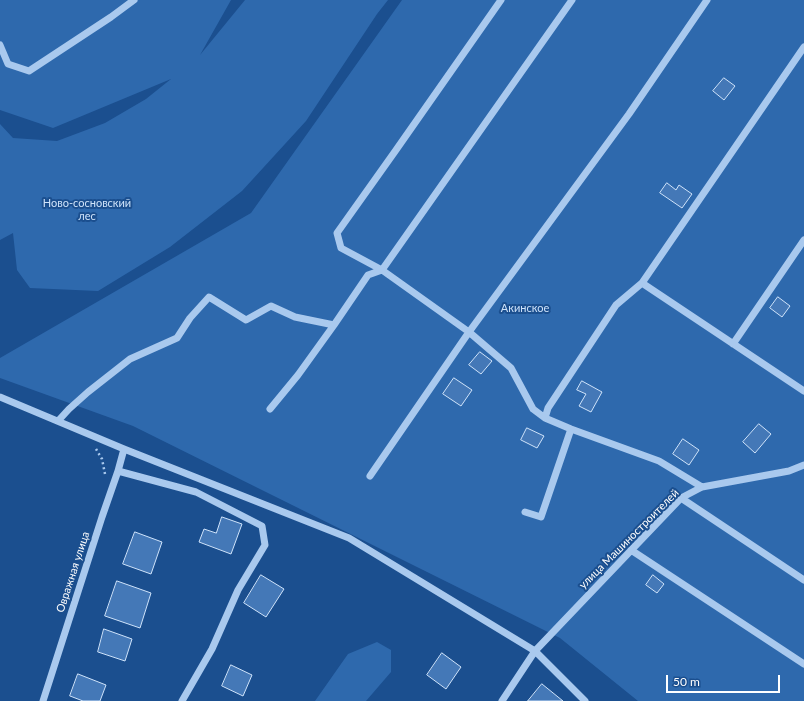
<!DOCTYPE html>
<html>
<head>
<meta charset="utf-8">
<style>
	body { margin:0 }
	#map { position:relative; width:804px; height:701px; overflow:hidden; background:#1b4f8f; font-family:Lato,sans-serif }
	canvas { display:block }
	.scale { position:absolute; left:666px; top:675px; width:114px; height:18px; box-sizing:border-box; border:2px solid #fff; border-top:0; padding-left:5px; font-size:12px; line-height:14px; white-space:nowrap; color:#fff; -webkit-text-stroke:3px #1b4f8f; paint-order:stroke }
</style>
</head>
<body>
<div id="map">
<canvas width="804" height="701"></canvas>
<div class="scale">50 m</div>
</div>
<script>
const g = document.querySelector('canvas').getContext('2d');
g.lineJoin = 'round';
function fill(path, color) { g.fillStyle = color; g.fill(path, 'evenodd'); }
function trace(path, color, width, dash) { g.strokeStyle = color; g.lineWidth = width; g.lineCap = dash ? 'butt' : 'round'; g.setLineDash(dash || []); g.stroke(path); }
function write(font, color, halo, rows, align = 'center') {
  g.font = font + ' Lato,sans-serif'; g.lineWidth = 4; g.setLineDash([]); g.textBaseline = 'middle'; g.strokeStyle = halo; g.fillStyle = color; for (const [text, x, y, turn = 0] of rows) {
    g.save(); g.translate(x, y); g.rotate((+turn || 0) * Math.PI / 180); g.textAlign = isNaN(turn) ? turn : align; if (halo) g.strokeText(text, 0, 0); g.fillText(text, 0, 0); g.restore();
  }
}
fill(new Path2D(`
	M0,0H231L200,55L245,0H388L377,14L306,121L242,191L170,247L98,291L30,288L17,270L13,233L0,240V124L13,138L57,141L105,123L146,99L171,79L53,128L0,110Z
	M402,0H804V701H638L560,638L133,426L0,378V358L251,213Z
	M377,642L391,650V672L366,701H315L348,654Z`), '#2e69ad');
const building = new Path2D(`
	M724,78L735,86L724,100L713,91Z
	M667,183L676,190L679,185L692,194L682,208L660,193Z
	M778,297L790,306L782,317L770,308Z
	M480,352L492,361L481,374L469,365Z
	M454,378L472,390L461,406L443,394Z
	M582,381L602,392L591,412L579,406L586,394L577,390Z
	M759,424L771,434L755,453L743,442Z
	M527,428L544,436L537,448L521,440Z
	M683,439L699,450L689,465L673,454Z
	M222,517L242,524L231,554L199,542L204,529L216,533Z
	M135,532L162,542L151,574L123,564Z
	M261,575L284,589L266,617L244,603Z
	M653,575L664,584L657,593L646,585Z
	M117,581L151,593L140,628L105,616Z
	M104,629L132,639L125,661L98,652Z
	M442,653L461,667L446,689L427,675Z
	M231,665L252,675L243,696L222,686Z
	M78,674L106,685L100,701H83L70,696Z
	M542,684L563,701H528Z`);
fill(building, '#4478b7');
trace(building, '#cfe3fa', 1);
trace(new Path2D(`
	M96,449L102,459L105,474`), '#a9c9ee', 2.5, [2, 3]);
trace(new Path2D(`
	M501,0L396,150L337,233L341,248L382,270L469,332L511,368L533,409L545,418L571,429L659,461L702,487
	M0,45L8,64L29,71L111,17L134,0
	M642,283L804,391
	M733,344L804,240
	M0,397L124,449L349,538L535,651L585,701
	M270,409L298,375L334,325
	M545,418L548,408L616,305L642,283L804,47
	M58,421L69,409L88,392L130,359L177,338L190,318L209,297L246,320L271,306L295,317L334,325L368,275L382,270L572,0
	M118,471L196,492L262,526L265,545L238,590L212,649L182,701
	M370,476L469,332L629,114L707,0
	M681,498L804,580
	M525,512L541,517L571,429
	M631,550L804,664
	M43,701L102,517L118,471L124,449
	M502,701L535,651L681,498L702,487L789,471L804,465`), '#a9c9ee', 7);
write('11px', '#cfe3fa', '#1b4f8f', [
	["Ново-сосновский",87,203],
	["лес",87,216],
	["Акинское",525,308]
]);
write('11px', '#fff', '#1b4f8f', [
	["улица Машиностроителей",629,539,-45],
	["Овражная улица",73,572,-72]
]);
</script>
</body>
</html>
